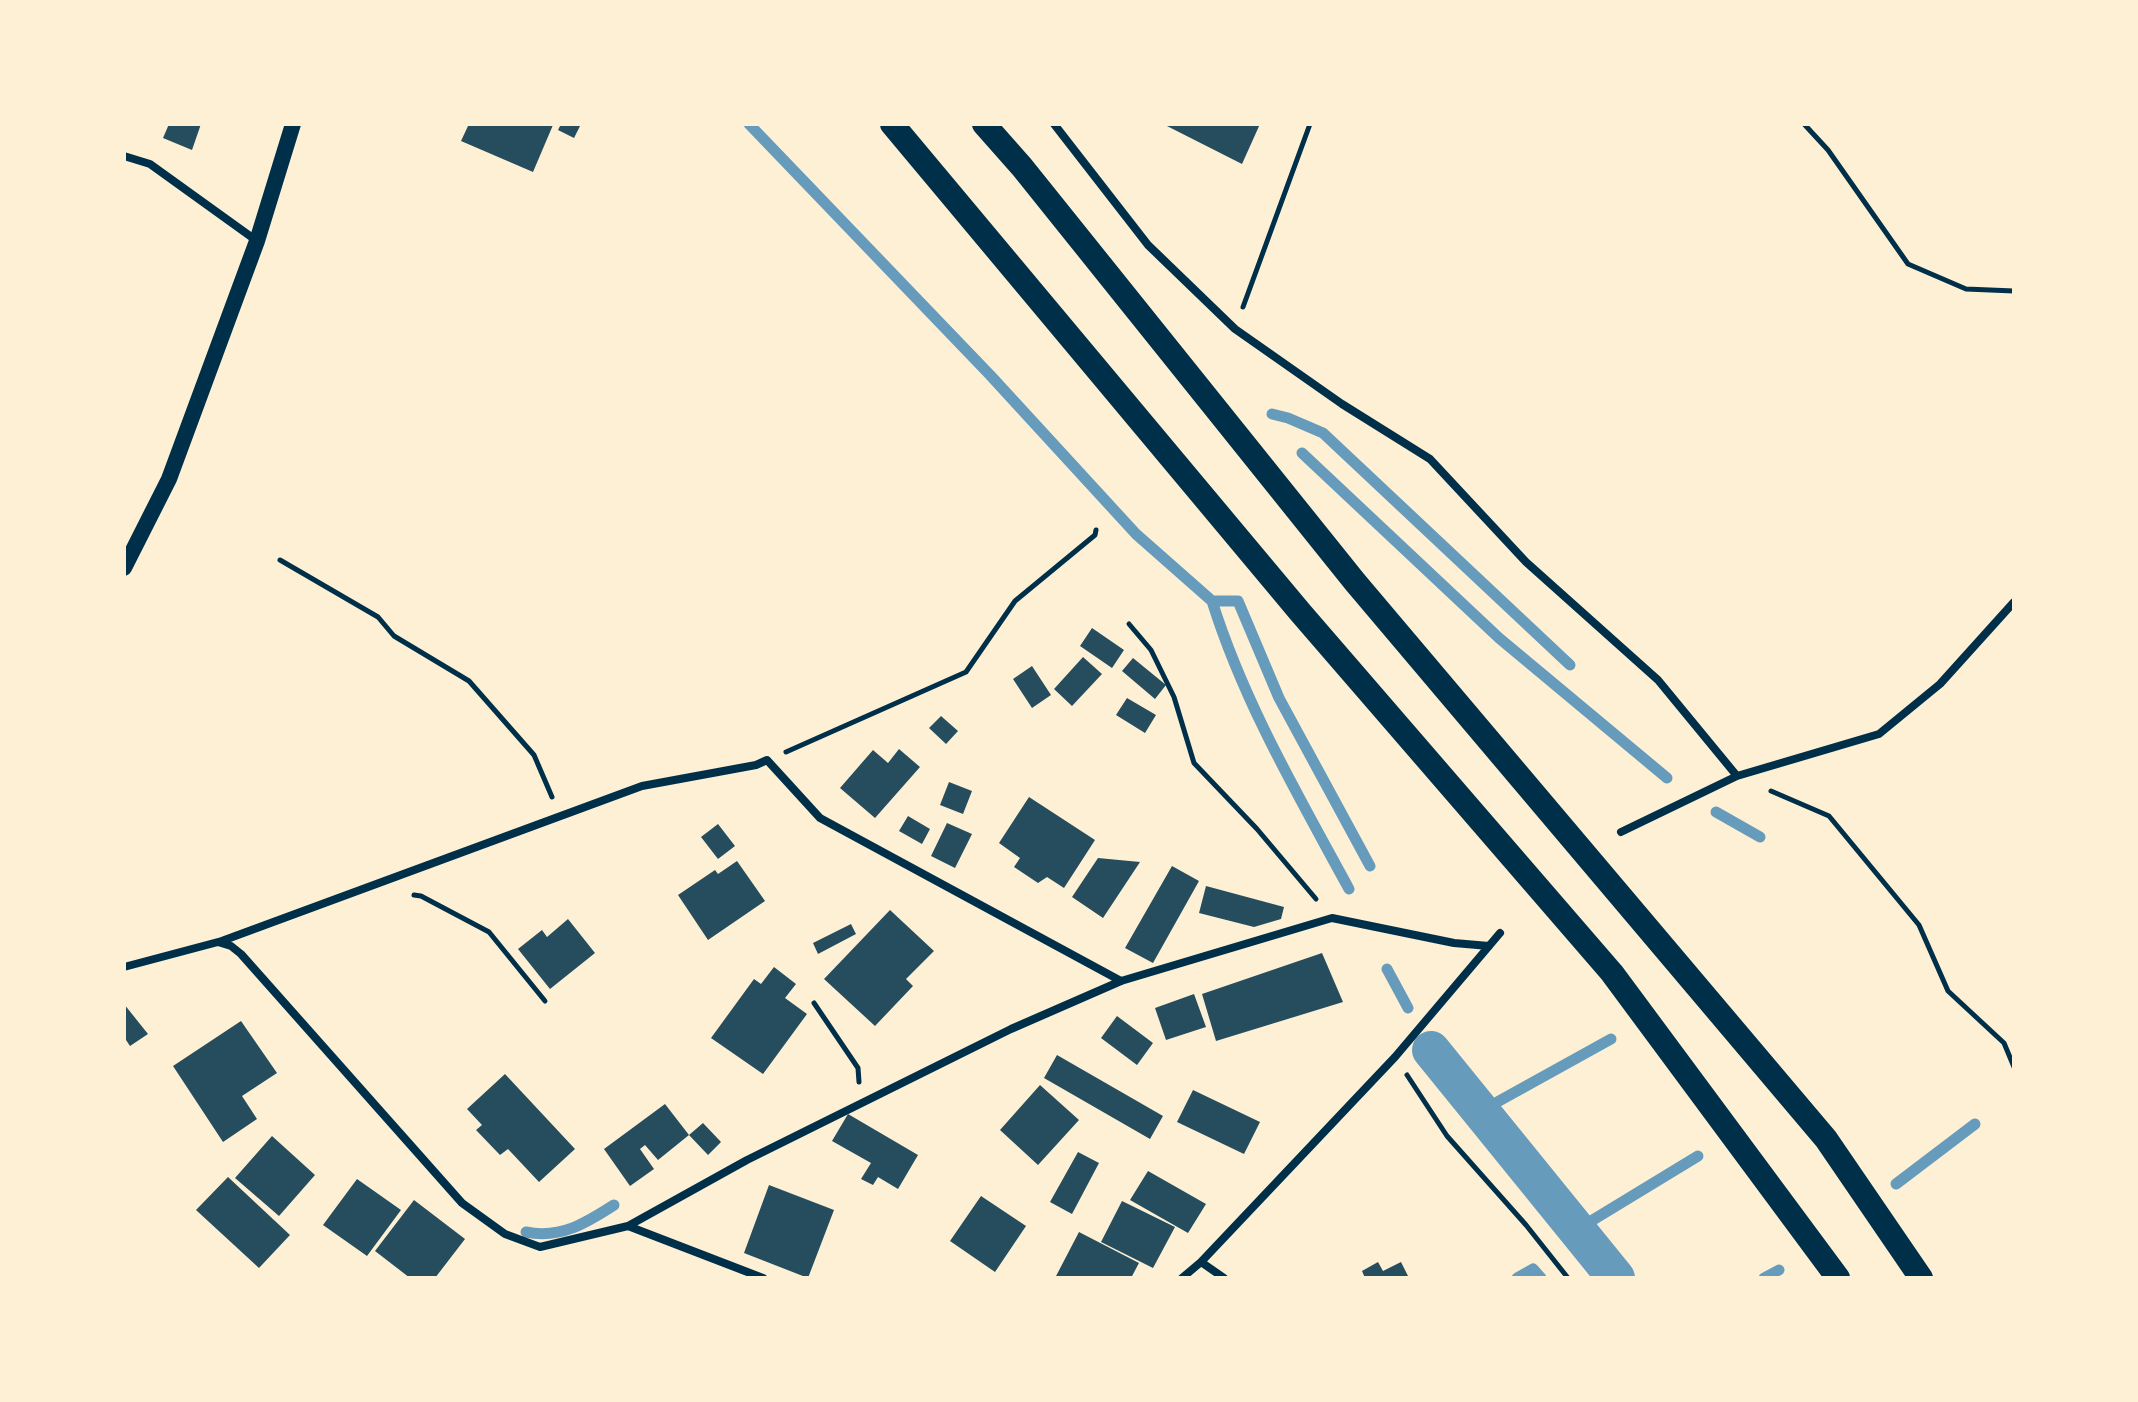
<!DOCTYPE html>
<html>
<head>
<meta charset="utf-8">
<style>
	body { margin:0 }
	#map { position:relative; width:2138px; height:1402px; overflow:hidden; background:#fdf0d5; font-family:"Open Sans",sans-serif }
	canvas { display:block }
	.frame { position:absolute; inset:0; border:126px solid #fdf0d5; pointer-events:none }
</style>
</head>
<body>
<div id="map">
<canvas width="2138" height="1402"></canvas>
<div class="frame"></div>
</div>
<script>
const g = document.querySelector('canvas').getContext('2d');
g.lineJoin = 'round';
function trace(path, color, width, dash) { g.strokeStyle = color; g.lineWidth = width; g.lineCap = dash ? 'butt' : 'round'; g.setLineDash(dash || []); g.stroke(path); }
function fill(path, color) { g.fillStyle = color; g.fill(path, 'evenodd'); }
trace(new Path2D(`
	M749,124L990,375L1136,534L1212,601H1238L1279,698L1370,866
	M1272,414L1288,418L1323,433L1570,665
	M1302,453L1499,638L1667,778
	M1212,601C1244,703 1298,795 1349,889
	M1716,812L1760,837
	M1387,969L1408,1008
	M1481,1111L1611,1039
	M1896,1184L1975,1124
	M1578,1229L1698,1156
	M526,1232C561,1239 586,1223 614,1205
	M1517,1278L1533,1269L1541,1278
	M1764,1278L1779,1270`), '#669bbc', 11);
trace(new Path2D(`
	M1431,1050L1616,1278`), '#669bbc', 38);
fill(new Path2D(`
	M169,124H201L192,150L163,138Z
	M462,124H550L553,125L533,172L461,141L468,126Z
	M561,124H581L574,138L558,130Z
	M1163,124H1260L1242,164Z
	M1092,628L1124,650L1112,668L1080,646Z
	M1083,657L1102,674L1072,706L1054,689Z
	M1133,658L1166,685L1155,699L1122,671Z
	M1032,666L1051,695L1032,708L1013,679Z
	M1127,698L1156,715L1145,733L1116,715Z
	M941,716L958,731L946,744L929,728Z
	M899,749L920,767L875,818L840,788L873,750L888,763Z
	M949,782L972,791L963,814L940,805Z
	M1029,797L1095,840L1064,888L1047,877L1038,883L1014,867L1020,858L999,843Z
	M908,816L930,829L922,844L899,831Z
	M947,823L972,834L955,868L931,856Z
	M718,824L735,846L718,859L701,837Z
	M1098,858L1140,862L1103,918L1072,897Z
	M737,861L765,901L708,940L678,895L715,870L718,874Z
	M1172,866L1199,881L1153,963L1125,948Z
	M1206,886L1284,907L1281,919L1254,927L1199,913Z
	M890,910L934,951L906,979L913,986L875,1026L824,979Z
	M568,919L595,953L550,989L518,949L542,930L547,937Z
	M851,924L856,934L818,954L813,943Z
	M1322,953L1343,1002L1216,1041L1202,994Z
	M774,967L796,984L785,998L807,1014L763,1074L711,1038L754,979L761,984Z
	M1194,994L1206,1027L1166,1040L1155,1008Z
	M124,1004L148,1034L130,1046L124,1037Z
	M1117,1016L1153,1043L1137,1065L1101,1038Z
	M241,1021L277,1073L242,1096L257,1119L223,1142L173,1066Z
	M1057,1055L1163,1116L1150,1139L1044,1078Z
	M505,1074L575,1149L539,1182L508,1149L500,1155L476,1130L482,1125L467,1109Z
	M1040,1085L1079,1120L1038,1165L1000,1130Z
	M1193,1090L1260,1122L1244,1154L1177,1122Z
	M665,1104L689,1135L703,1123L721,1142L708,1155L689,1135L658,1160L645,1145L640,1149L654,1169L630,1186L604,1149Z
	M848,1114L918,1155L898,1189L878,1177L873,1185L861,1179L871,1163L832,1141Z
	M272,1136L315,1175L279,1216L235,1178Z
	M1078,1152L1099,1163L1072,1214L1050,1202Z
	M1148,1171L1206,1204L1188,1233L1130,1200Z
	M228,1177L290,1235L259,1268L196,1210Z
	M357,1179L401,1210L367,1256L323,1225Z
	M769,1185L834,1210L808,1278L744,1253Z
	M981,1196L1026,1226L995,1272L950,1241Z
	M414,1200L465,1239L435,1278H410L375,1251Z
	M1122,1201L1175,1227L1153,1268L1101,1242Z
	M1079,1232L1139,1263L1131,1278H1055Z
	M1378,1262L1383,1271L1401,1262L1409,1278H1365L1362,1271Z`), '#264d5e');
trace(new Path2D(`
	M1804,124L1828,150L1908,264L1966,289L2014,291
	M1243,307L1310,124
	M280,560L378,617L394,636L469,681L534,755L552,797
	M1129,624L1151,650L1174,697L1194,763L1257,829L1316,899
	M786,752L966,672L1015,601L1095,535L1096,530
	M1771,791L1829,816L1919,925L1948,991L2004,1043L2014,1067
	M414,895L421,896L489,932L545,1001
	M814,1003L858,1068L859,1082
	M1407,1075L1447,1136L1526,1225L1568,1278`), '#003049', 5);
trace(new Path2D(`
	M1054,124L1148,245L1235,329L1342,404L1430,459L1526,562L1658,680L1737,776
	M124,156L150,164L257,241
	M1621,832L1737,776L1879,734L1940,684L2014,602
	M219,942L642,786L756,765L767,760L820,818L1121,981
	M124,967L218,942L231,946L241,954L462,1203L505,1234L540,1247L628,1226L747,1160L1011,1029L1121,981L1332,918L1454,943L1489,946
	M628,1226L763,1278
	M1201,1262L1395,1057L1500,933
	M1182,1278L1201,1262L1224,1278`), '#003049', 8);
trace(new Path2D(`
	M124,568L169,479L257,241L293,124`), '#003049', 16);
trace(new Path2D(`
	M892,124L1300,612L1612,973L1838,1278
	M984,124L1022,167L1355,582L1826,1139L1921,1278`), '#003049', 24);
</script>
</body>
</html>
